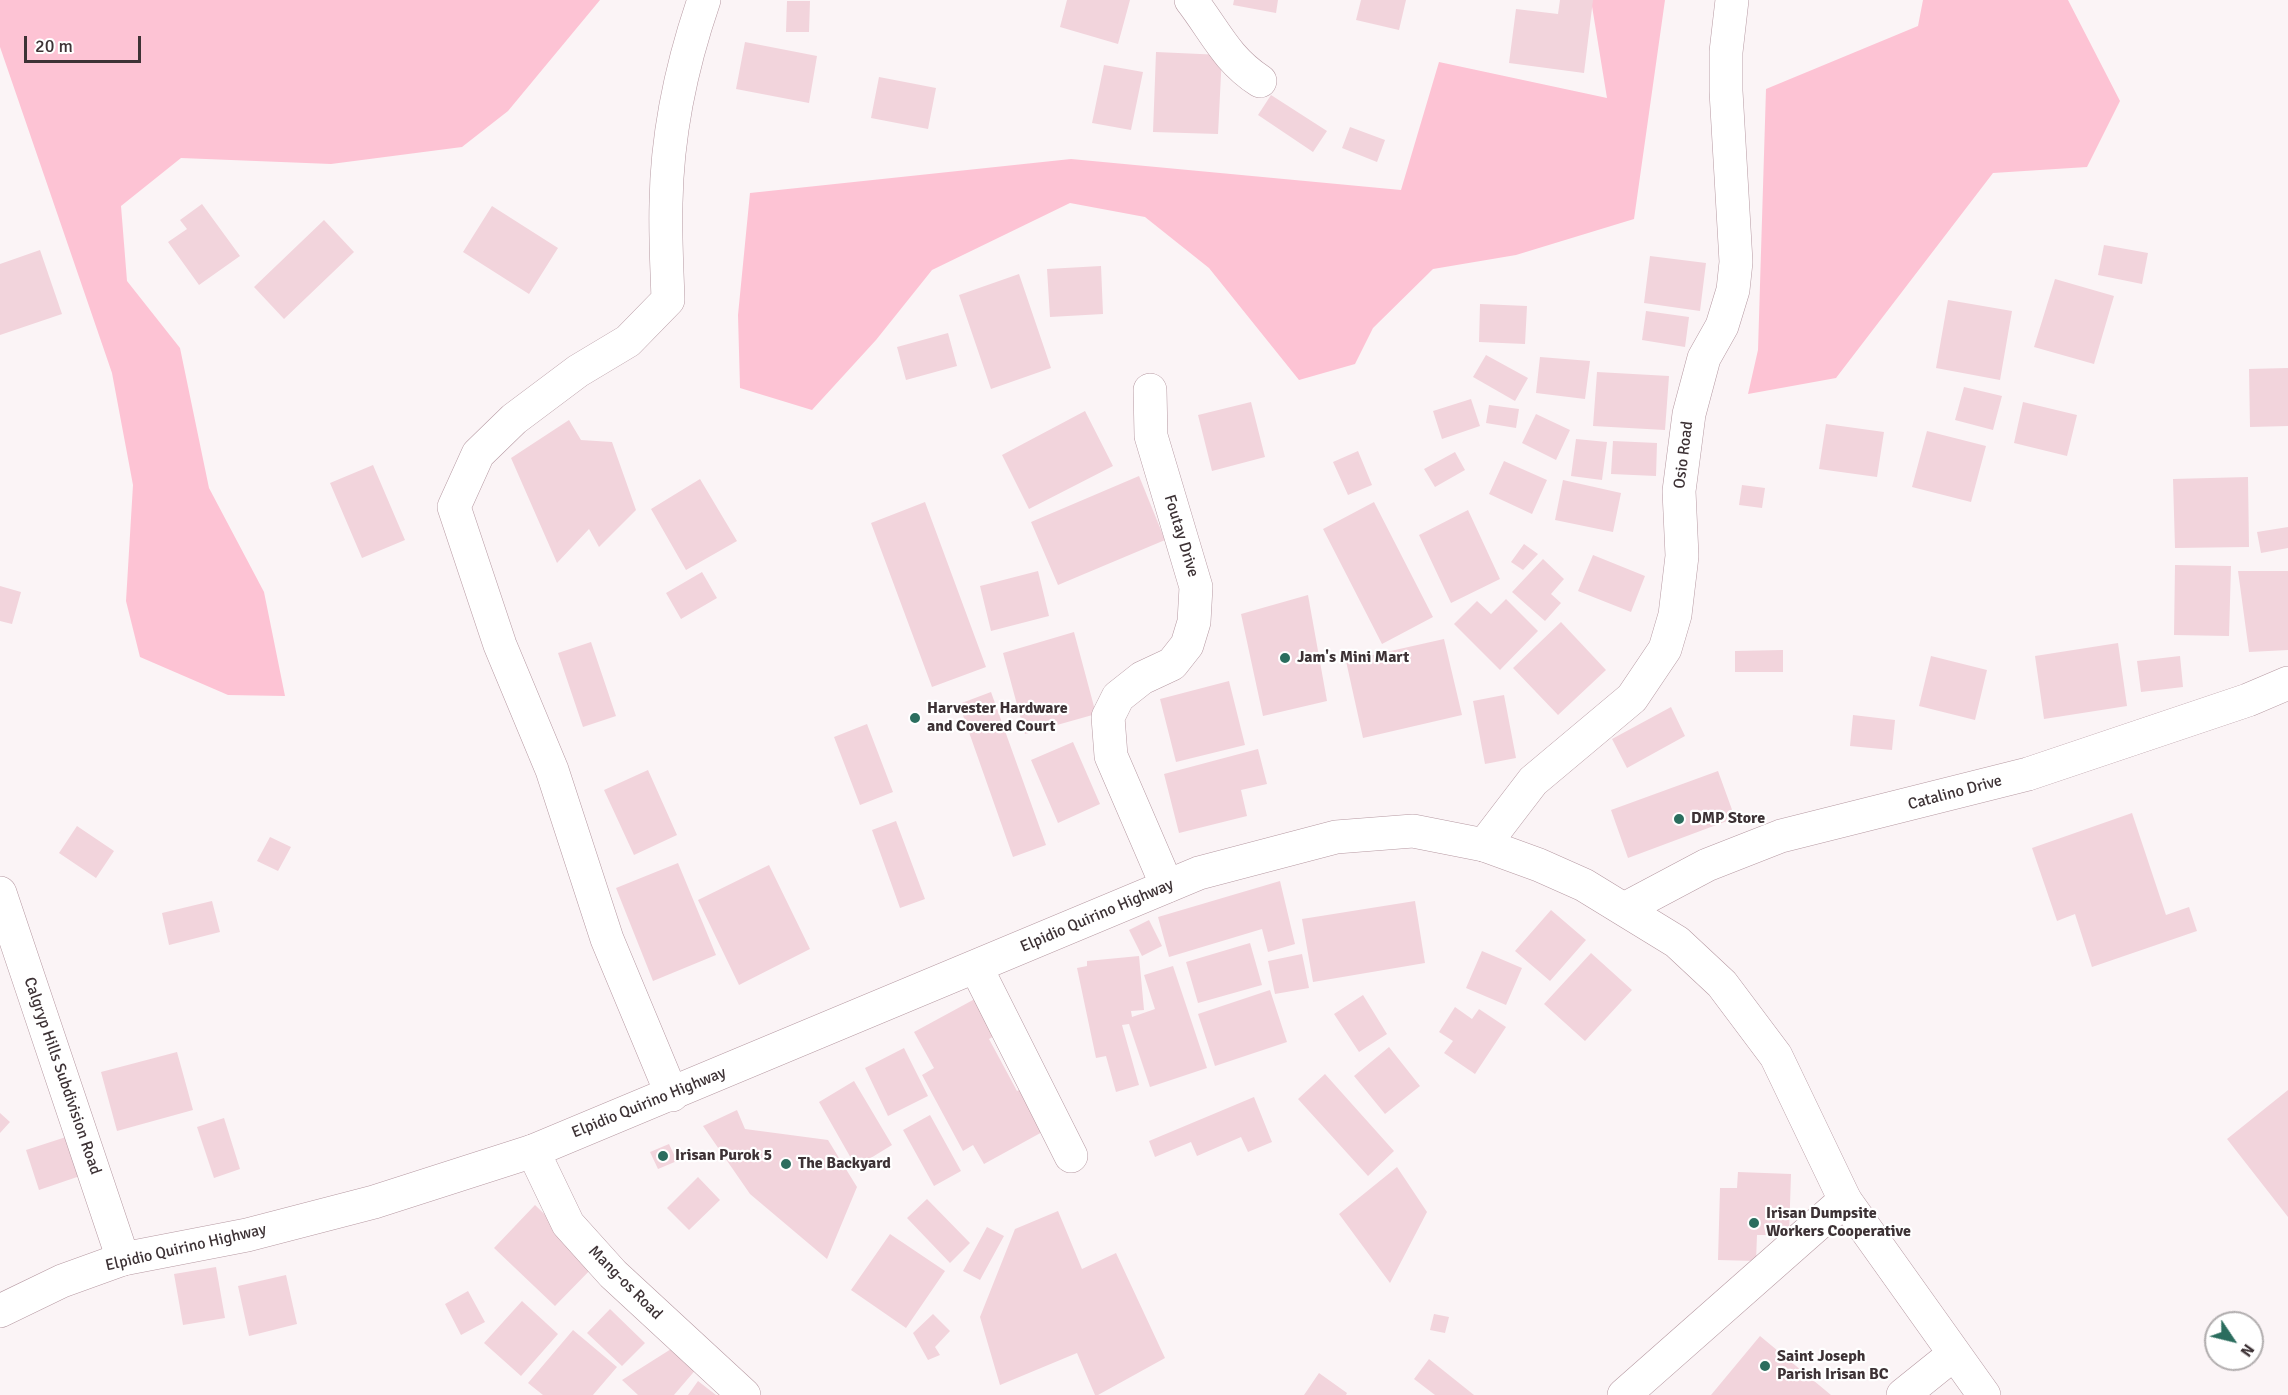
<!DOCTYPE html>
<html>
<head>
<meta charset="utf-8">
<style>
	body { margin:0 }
	#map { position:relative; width:2288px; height:1395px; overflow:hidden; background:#fbf4f6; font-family:Signika,sans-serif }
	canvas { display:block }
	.north { position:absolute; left:2204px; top:1311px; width:60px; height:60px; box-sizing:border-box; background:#fff; border:2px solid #b1adae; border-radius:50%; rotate:125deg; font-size:16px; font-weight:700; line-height:24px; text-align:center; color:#3d3235 }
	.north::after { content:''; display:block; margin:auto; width:21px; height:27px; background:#2b6d5e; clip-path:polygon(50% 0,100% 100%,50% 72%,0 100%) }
	.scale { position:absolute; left:24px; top:36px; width:117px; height:27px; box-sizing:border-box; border:3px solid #3d3235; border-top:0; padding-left:8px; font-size:18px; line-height:21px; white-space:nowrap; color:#3d3235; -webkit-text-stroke:4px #fff; paint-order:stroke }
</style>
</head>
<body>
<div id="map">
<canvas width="2288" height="1395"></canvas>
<div class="north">N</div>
<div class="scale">20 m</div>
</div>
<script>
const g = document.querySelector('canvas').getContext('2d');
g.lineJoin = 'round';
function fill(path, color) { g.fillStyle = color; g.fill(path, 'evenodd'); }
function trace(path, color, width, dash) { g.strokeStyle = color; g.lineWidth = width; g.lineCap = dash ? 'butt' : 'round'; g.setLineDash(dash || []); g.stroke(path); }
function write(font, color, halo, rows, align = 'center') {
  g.font = font + ' Signika,sans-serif'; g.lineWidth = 4.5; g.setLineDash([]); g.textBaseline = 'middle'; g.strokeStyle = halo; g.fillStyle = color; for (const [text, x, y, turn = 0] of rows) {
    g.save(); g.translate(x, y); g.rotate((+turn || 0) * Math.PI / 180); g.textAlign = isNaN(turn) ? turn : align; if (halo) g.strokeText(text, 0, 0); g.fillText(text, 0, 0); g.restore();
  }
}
fill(new Path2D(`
	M0,0H600L508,111L462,147L331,164L181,158L121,206L127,281L180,348L209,488L264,592L285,696L228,695L140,657L126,601L133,485L112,373L0,47Z
	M1591,0H1665L1634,219L1516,255L1433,269L1373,328L1355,364L1299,380L1209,268L1145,217L1070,203L932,270L876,340L812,410L740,388L738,315L750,193L1071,159L1401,190L1439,62L1607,98Z
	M1923,0H2068L2120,101L2087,167L1993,173L1836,378L1748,394L1758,350L1766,89L1918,26Z`), '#fdc3d4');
fill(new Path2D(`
	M1067,0H1130L1118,44L1060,27Z
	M1234,0H1278L1276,13L1233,5Z
	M1361,0H1406L1399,30L1356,20Z
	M1560,0H1593L1584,73L1509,63L1516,9L1558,14Z
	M787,1H810L809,32H786Z
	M745,42L817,56L809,103L736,89Z
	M1156,52L1222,55L1218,134L1153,132Z
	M1104,65L1143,72L1131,130L1092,123Z
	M879,77L936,88L928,129L871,118Z
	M1271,95L1327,131L1313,152L1258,115Z
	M1350,127L1385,140L1377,162L1342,148Z
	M202,204L240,256L199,285L168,242L187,229L180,220Z
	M492,206L558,248L529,294L463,252Z
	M324,220L354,252L284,319L254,287Z
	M2104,245L2148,253L2142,284L2098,275Z
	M40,250L62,314L0,335V264Z
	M1650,256L1706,263L1700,311L1644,303Z
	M1101,266L1103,314L1050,317L1047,269Z
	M1019,274L1051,368L991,389L959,295Z
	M2055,279L2114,296L2094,364L2034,347Z
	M1948,300L2012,311L2000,380L1936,368Z
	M1480,304L1527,306L1525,344L1479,342Z
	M1646,311L1689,317L1685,347L1642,340Z
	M948,333L957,366L906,380L897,347Z
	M1486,355L1528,378L1515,401L1473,377Z
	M1540,357L1590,361L1585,399L1536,393Z
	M2288,368V426L2250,427L2249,369Z
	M1597,372L1669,376L1665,430L1593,426Z
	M1964,387L2002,396L1993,430L1955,420Z
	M1471,399L1480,426L1442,439L1433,411Z
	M1251,402L1265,457L1212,471L1198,415Z
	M2023,402L2077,415L2067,456L2014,443Z
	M1489,405L1519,409L1516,428L1486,423Z
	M1085,411L1113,466L1029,509L1002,455Z
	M1536,414L1570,430L1556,460L1522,443Z
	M569,420L581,440L612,442L636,510L599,547L589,529L557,563L511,458Z
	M1826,424L1884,432L1877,477L1819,469Z
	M1927,431L1986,446L1971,502L1912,487Z
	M1576,439L1607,442L1602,480L1571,476Z
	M1613,441L1657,443L1656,476L1611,474Z
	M1358,451L1372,485L1348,495L1333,462Z
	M1455,452L1465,470L1435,487L1424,469Z
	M1504,461L1547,480L1532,514L1489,494Z
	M373,465L405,540L362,558L330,483Z
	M1139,476L1165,540L1058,585L1031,522Z
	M2248,477L2249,547L2175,548L2173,479Z
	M700,479L737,541L686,570L651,509Z
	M1563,480L1621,493L1613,532L1555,520Z
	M1742,485L1765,488L1762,508L1739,505Z
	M925,502L986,667L932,687L871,523Z
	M1374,502L1433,617L1382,644L1323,529Z
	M1468,510L1500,579L1451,603L1419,535Z
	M2288,527V548L2261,553L2257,532Z
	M1524,544L1538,554L1523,570L1511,562Z
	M1593,555L1645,576L1631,612L1578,591Z
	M1543,559L1564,579L1551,594L1561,603L1545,621L1512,592Z
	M2175,565L2231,566L2229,636L2174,635Z
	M1038,571L1049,616L991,631L980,586Z
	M2238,571H2288V650L2249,652Z
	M702,572L717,598L681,619L666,593Z
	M0,586L21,592L12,624L0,621Z
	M1308,595L1327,701L1263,716L1241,614Z
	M1506,599L1538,631L1500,670L1454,624L1477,601L1491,614Z
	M1561,622L1606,670L1558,715L1513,668Z
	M1074,632L1096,714L1025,734L1003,653Z
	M1444,639L1462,715L1363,738L1346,661Z
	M591,642L616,716L583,727L558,653Z
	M2118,643L2127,706L2044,719L2035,656Z
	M1783,650V672H1735V651Z
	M1931,656L1987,670L1975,720L1919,706Z
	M2180,656L2183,687L2141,692L2137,661Z
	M1229,681L1245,745L1176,762L1160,699Z
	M991,692L1046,845L1013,857L959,704Z
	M1504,695L1516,758L1485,764L1473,701Z
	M1671,707L1685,736L1627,768L1612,739Z
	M1853,715L1895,720L1892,750L1850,746Z
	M867,724L893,792L860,805L834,737Z
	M1073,742L1100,804L1058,823L1031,760Z
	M1258,749L1267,784L1241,790L1247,816L1179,833L1164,774Z
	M648,770L677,835L634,855L604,790Z
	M1718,771L1735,818L1628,858L1611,810Z
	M2132,813L2166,915L2189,907L2197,931L2092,967L2075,914L2057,921L2032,848Z
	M896,821L925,899L900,908L872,830Z
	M77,826L114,851L96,878L59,853Z
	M270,837L291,847L278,871L257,861Z
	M678,863L716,955L653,981L616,888Z
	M769,865L810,949L739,985L698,900Z
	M1280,881L1295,944L1268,952L1262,929L1169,957L1158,917Z
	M212,901L220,932L169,945L162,913Z
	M1415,901L1425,963L1313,982L1302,919Z
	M1551,910L1586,940L1550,981L1515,951Z
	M1149,920L1162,946L1142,956L1129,930Z
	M1250,943L1262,985L1198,1003L1186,962Z
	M1482,951L1522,968L1506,1005L1466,988Z
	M1591,953L1632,990L1585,1041L1544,1004Z
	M1302,954L1309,988L1275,994L1268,961Z
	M1139,956L1144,1010L1131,1011L1132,1017L1155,1009L1144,975L1173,966L1207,1068L1150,1087L1129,1024L1122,1025L1139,1085L1116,1092L1106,1056L1096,1058L1077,968L1087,966V961Z
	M1270,990L1287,1042L1215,1066L1198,1014Z
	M984,994L1004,1030L989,1039L1017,1091L1032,1083L1055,1125L984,1164L973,1145L963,1151L922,1075L934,1068L914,1032Z
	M1363,995L1387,1034L1359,1052L1334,1014Z
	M1455,1007L1472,1019L1479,1009L1506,1027L1475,1074L1444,1053L1453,1041L1439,1032Z
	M1389,1047L1420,1086L1385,1114L1354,1076Z
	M904,1048L928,1096L888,1116L865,1068Z
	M177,1052L193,1110L117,1131L101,1072Z
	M1325,1074L1394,1151L1368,1176L1298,1099Z
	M854,1081L892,1145L856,1167L819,1102Z
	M2288,1090V1217L2227,1139Z
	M1254,1097L1272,1142L1248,1152L1241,1137L1197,1156L1191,1142L1155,1157L1149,1141Z
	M737,1110L745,1129L828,1140L857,1187L827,1259L750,1194L703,1126Z
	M0,1113L10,1122L0,1133Z
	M930,1115L961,1171L934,1186L903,1130Z
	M224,1118L240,1169L214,1178L197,1127Z
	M66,1137L80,1176L39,1190L26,1150Z
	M669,1144L677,1161L658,1169L650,1152Z
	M1397,1167L1427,1212L1390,1283L1339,1214Z
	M1738,1172L1791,1174L1789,1235H1757L1756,1261L1718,1260L1720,1188H1737Z
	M698,1177L720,1200L689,1230L667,1208Z
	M927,1199L970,1243L950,1263L907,1218Z
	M535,1205L596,1264L555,1306L494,1248Z
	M1058,1211L1082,1269L1116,1253L1165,1358L1098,1395H1095L1077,1353L1000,1385L980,1317L1015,1229Z
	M987,1227L1004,1236L980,1280L963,1271Z
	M890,1234L945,1271L906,1328L851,1290Z
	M216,1267L225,1318L183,1325L174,1274Z
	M286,1275L297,1324L249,1336L238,1286Z
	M468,1291L485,1322L461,1335L445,1304Z
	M522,1301L558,1334L521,1376L484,1343Z
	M610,1309L645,1343L622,1366L587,1333Z
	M933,1314L950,1331L935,1347L940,1355L928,1360L913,1333Z
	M1434,1314L1449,1317L1445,1333L1430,1330Z
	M573,1330L617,1367L593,1395H543L528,1383Z
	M1760,1336L1831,1395H1711Z
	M679,1344L698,1367L674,1395H638L622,1380Z
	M1429,1359L1474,1395H1435L1414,1379Z
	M1319,1373L1347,1393L1346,1395H1304Z
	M698,1381L716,1395H688Z`), '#f2d4dc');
const street = new Path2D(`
	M1191,0C1215,31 1226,59 1260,81
	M1150,390L1151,436L1196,587L1194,622L1187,645L1172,664L1142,678L1118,697L1108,717L1111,756L1167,886
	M1484,845L1533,781L1632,698L1665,649L1675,615L1682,556L1679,491L1689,414L1704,358L1722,326L1733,290L1736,262L1726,91V52L1732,0
	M0,893L123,1259
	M1626,908L1707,865L1781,836L2028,774L2248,700L2288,683
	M976,967L1071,1156
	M672,1095L607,939L552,770L500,645L454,507L478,454L514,419L578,371L628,341L668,300C667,268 665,236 666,203C667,136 682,64 704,0
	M533,1151L568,1224L613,1274L744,1395
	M1624,1395L1845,1200
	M1903,1395L1954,1354`);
const highway = new Path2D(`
	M0,1311L62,1281L123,1259L247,1235L374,1202L533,1151L1199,873L1336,837L1413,831L1484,845L1539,865L1584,885L1677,942L1722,984L1776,1056L1845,1200L1984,1395`);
trace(street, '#b699a2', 34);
trace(highway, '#b699a2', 34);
trace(street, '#fff', 33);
trace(highway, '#fff', 33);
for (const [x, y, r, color] of [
	[1285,658,6,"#2b6d5e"],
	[915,718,6,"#2b6d5e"],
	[1679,819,6,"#2b6d5e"],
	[663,1156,6,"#2b6d5e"],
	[786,1164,6,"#2b6d5e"],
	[1754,1223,6,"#2b6d5e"],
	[1765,1366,6,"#2b6d5e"]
]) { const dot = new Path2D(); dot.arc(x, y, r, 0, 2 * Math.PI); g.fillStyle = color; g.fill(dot); trace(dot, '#fff', 2); }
write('16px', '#3d3235', '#fff', [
	["Osio Road",1684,455,-83],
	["Foutay Drive",1181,536,73],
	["Catalino Drive",1955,793,-15],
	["Elpidio Quirino Highway",1097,916,-23],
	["Calgryp Hills Subdivision Road",62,1076,71],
	["Elpidio Quirino Highway",649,1103,-22],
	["Elpidio Quirino Highway",186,1248,-13],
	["Mang-os Road",625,1283,45]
]);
write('bold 16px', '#3d3235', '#fff', [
	["Jam's Mini Mart",1297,658],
	["Harvester Hardware",927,709],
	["and Covered Court",927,727],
	["DMP Store",1691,819],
	["Irisan Purok 5",675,1156],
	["The Backyard",798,1164],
	["Irisan Dumpsite",1766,1214],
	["Workers Cooperative",1766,1232],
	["Saint Joseph",1777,1357],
	["Parish Irisan BC",1777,1375]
], 'left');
</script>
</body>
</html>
